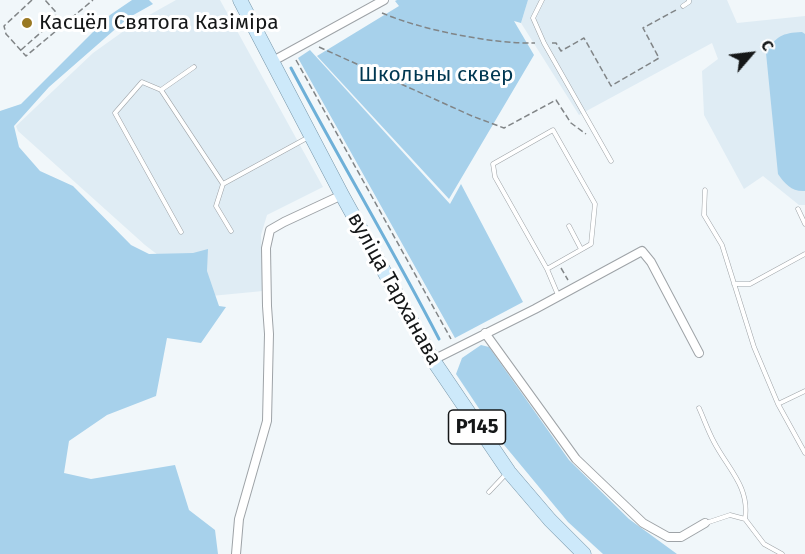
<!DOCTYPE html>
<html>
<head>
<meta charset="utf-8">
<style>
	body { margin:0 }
	#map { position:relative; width:805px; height:554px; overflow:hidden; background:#f1f7fa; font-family:"Fira Sans",sans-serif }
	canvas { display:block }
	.north { position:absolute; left:721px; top:24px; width:60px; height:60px; -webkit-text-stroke:4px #fff; paint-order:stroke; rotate:62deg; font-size:16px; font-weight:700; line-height:24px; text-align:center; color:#151718 }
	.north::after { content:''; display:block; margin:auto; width:21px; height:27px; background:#151718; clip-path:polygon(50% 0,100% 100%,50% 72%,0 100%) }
</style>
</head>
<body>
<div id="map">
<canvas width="805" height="554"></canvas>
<div class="north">С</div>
</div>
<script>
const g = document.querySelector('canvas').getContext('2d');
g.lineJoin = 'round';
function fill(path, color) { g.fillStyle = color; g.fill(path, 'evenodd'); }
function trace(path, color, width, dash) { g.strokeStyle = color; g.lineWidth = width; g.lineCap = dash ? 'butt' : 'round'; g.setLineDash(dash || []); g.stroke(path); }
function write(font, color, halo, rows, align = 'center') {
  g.font = font + ' "Fira Sans",sans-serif'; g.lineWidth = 6; g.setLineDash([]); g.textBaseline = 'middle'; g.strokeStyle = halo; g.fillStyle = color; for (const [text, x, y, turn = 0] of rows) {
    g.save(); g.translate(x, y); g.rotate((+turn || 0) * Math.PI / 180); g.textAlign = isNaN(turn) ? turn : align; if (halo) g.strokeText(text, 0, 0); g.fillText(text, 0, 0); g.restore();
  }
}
fill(new Path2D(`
	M176,0H220L323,187L267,215L261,235L263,291L211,296L145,245L18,131L16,126L93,53L135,23Z
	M528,0H727L737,23L805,16V205H799L763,176L744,189L704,115L702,71L718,59L712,43L579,115L521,23Z`), '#dfecf4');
fill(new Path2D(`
	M132,0H149L153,4L128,18L49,87L14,126L19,147L40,171L73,186L131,245L149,254L193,253L208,249L207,271L219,306L226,307L201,343L167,338L156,396L107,415L69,441L64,473L91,479L175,465L189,510L215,530L218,554H0V111L21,104L110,15Z
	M397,0H528L521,23L514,21L534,55L449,199L317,56L399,6L395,1Z
	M802,32L805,34V191C792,192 785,184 778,174L766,53C776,36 782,33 802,32Z
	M310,50L450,204L461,184L523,302L455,338L298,58Z
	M481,345L489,347L569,460L629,519L677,554H603L568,522L500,440L456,374L462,358Z`), '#a7d1eb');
trace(new Path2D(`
	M291,68C339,159 392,248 439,339`), '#6eb0d8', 3);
const service = new Path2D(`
	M542,0L533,18L544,43L611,161
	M683,6L689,2V0
	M161,90L194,67
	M705,190L704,215L722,245L754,347L778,404L805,453
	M798,209L805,224
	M569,226L581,249
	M231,231L216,206L223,184L307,138
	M181,232L115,113L142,82L161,90L223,184
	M547,269L591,244L595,204L553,130L493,164L495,177L547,269L558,295
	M734,284H750L805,254
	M778,404L805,391
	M699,408C704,419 708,431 714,442C728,469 750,487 745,519
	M489,492L506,474
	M706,523L730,515L745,519L764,544L782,554`);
const minor = new Path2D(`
	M273,61L384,0
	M485,333L576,459L643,523L668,537H681L705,523
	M433,360L535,309L642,251L651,262L699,353
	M236,554L239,519L267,421L269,334L267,306L266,248L270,230L284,222L342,195`);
const primary = new Path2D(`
	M240,0L342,195L433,360L509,472L550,520L584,554`);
trace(service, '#9ea3a7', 5);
trace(minor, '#9ea3a7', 10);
trace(primary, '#7796a9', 15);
trace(new Path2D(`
	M32,0L4,26L6,34L26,56L93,0
	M382,13C422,30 492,44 535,43
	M552,43H556L561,51L584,38L611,86L659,58L643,28L676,10
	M319,47L472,116L504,128L556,100L571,123L586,134
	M21,50L56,19L55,11L45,0
	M296,60L451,339
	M561,268L568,280`), '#818587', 1.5, [6, 3]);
trace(service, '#fff', 4);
trace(minor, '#fff', 8);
trace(primary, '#cde9fa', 14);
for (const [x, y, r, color] of [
	[27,23,6,"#9a7923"]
]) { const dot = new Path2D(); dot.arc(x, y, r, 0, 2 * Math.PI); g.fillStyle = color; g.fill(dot); trace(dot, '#fff', 2); }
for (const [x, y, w] of [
	[477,427,57]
]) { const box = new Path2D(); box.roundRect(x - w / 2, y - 17, w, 34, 4.5); g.fillStyle = '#fff'; g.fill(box); trace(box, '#151718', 1.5); }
write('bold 20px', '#151718', null, [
	["Р145",477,427]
]);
write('21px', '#151718', '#fff', [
	["Касцёл Святога Казіміра",39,23]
], 'left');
write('21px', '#003852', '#fff', [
	["Школьны сквер",436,75]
]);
write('21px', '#151718', '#fff', [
	["вуліца Тарханава",394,289,61]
]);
</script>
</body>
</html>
